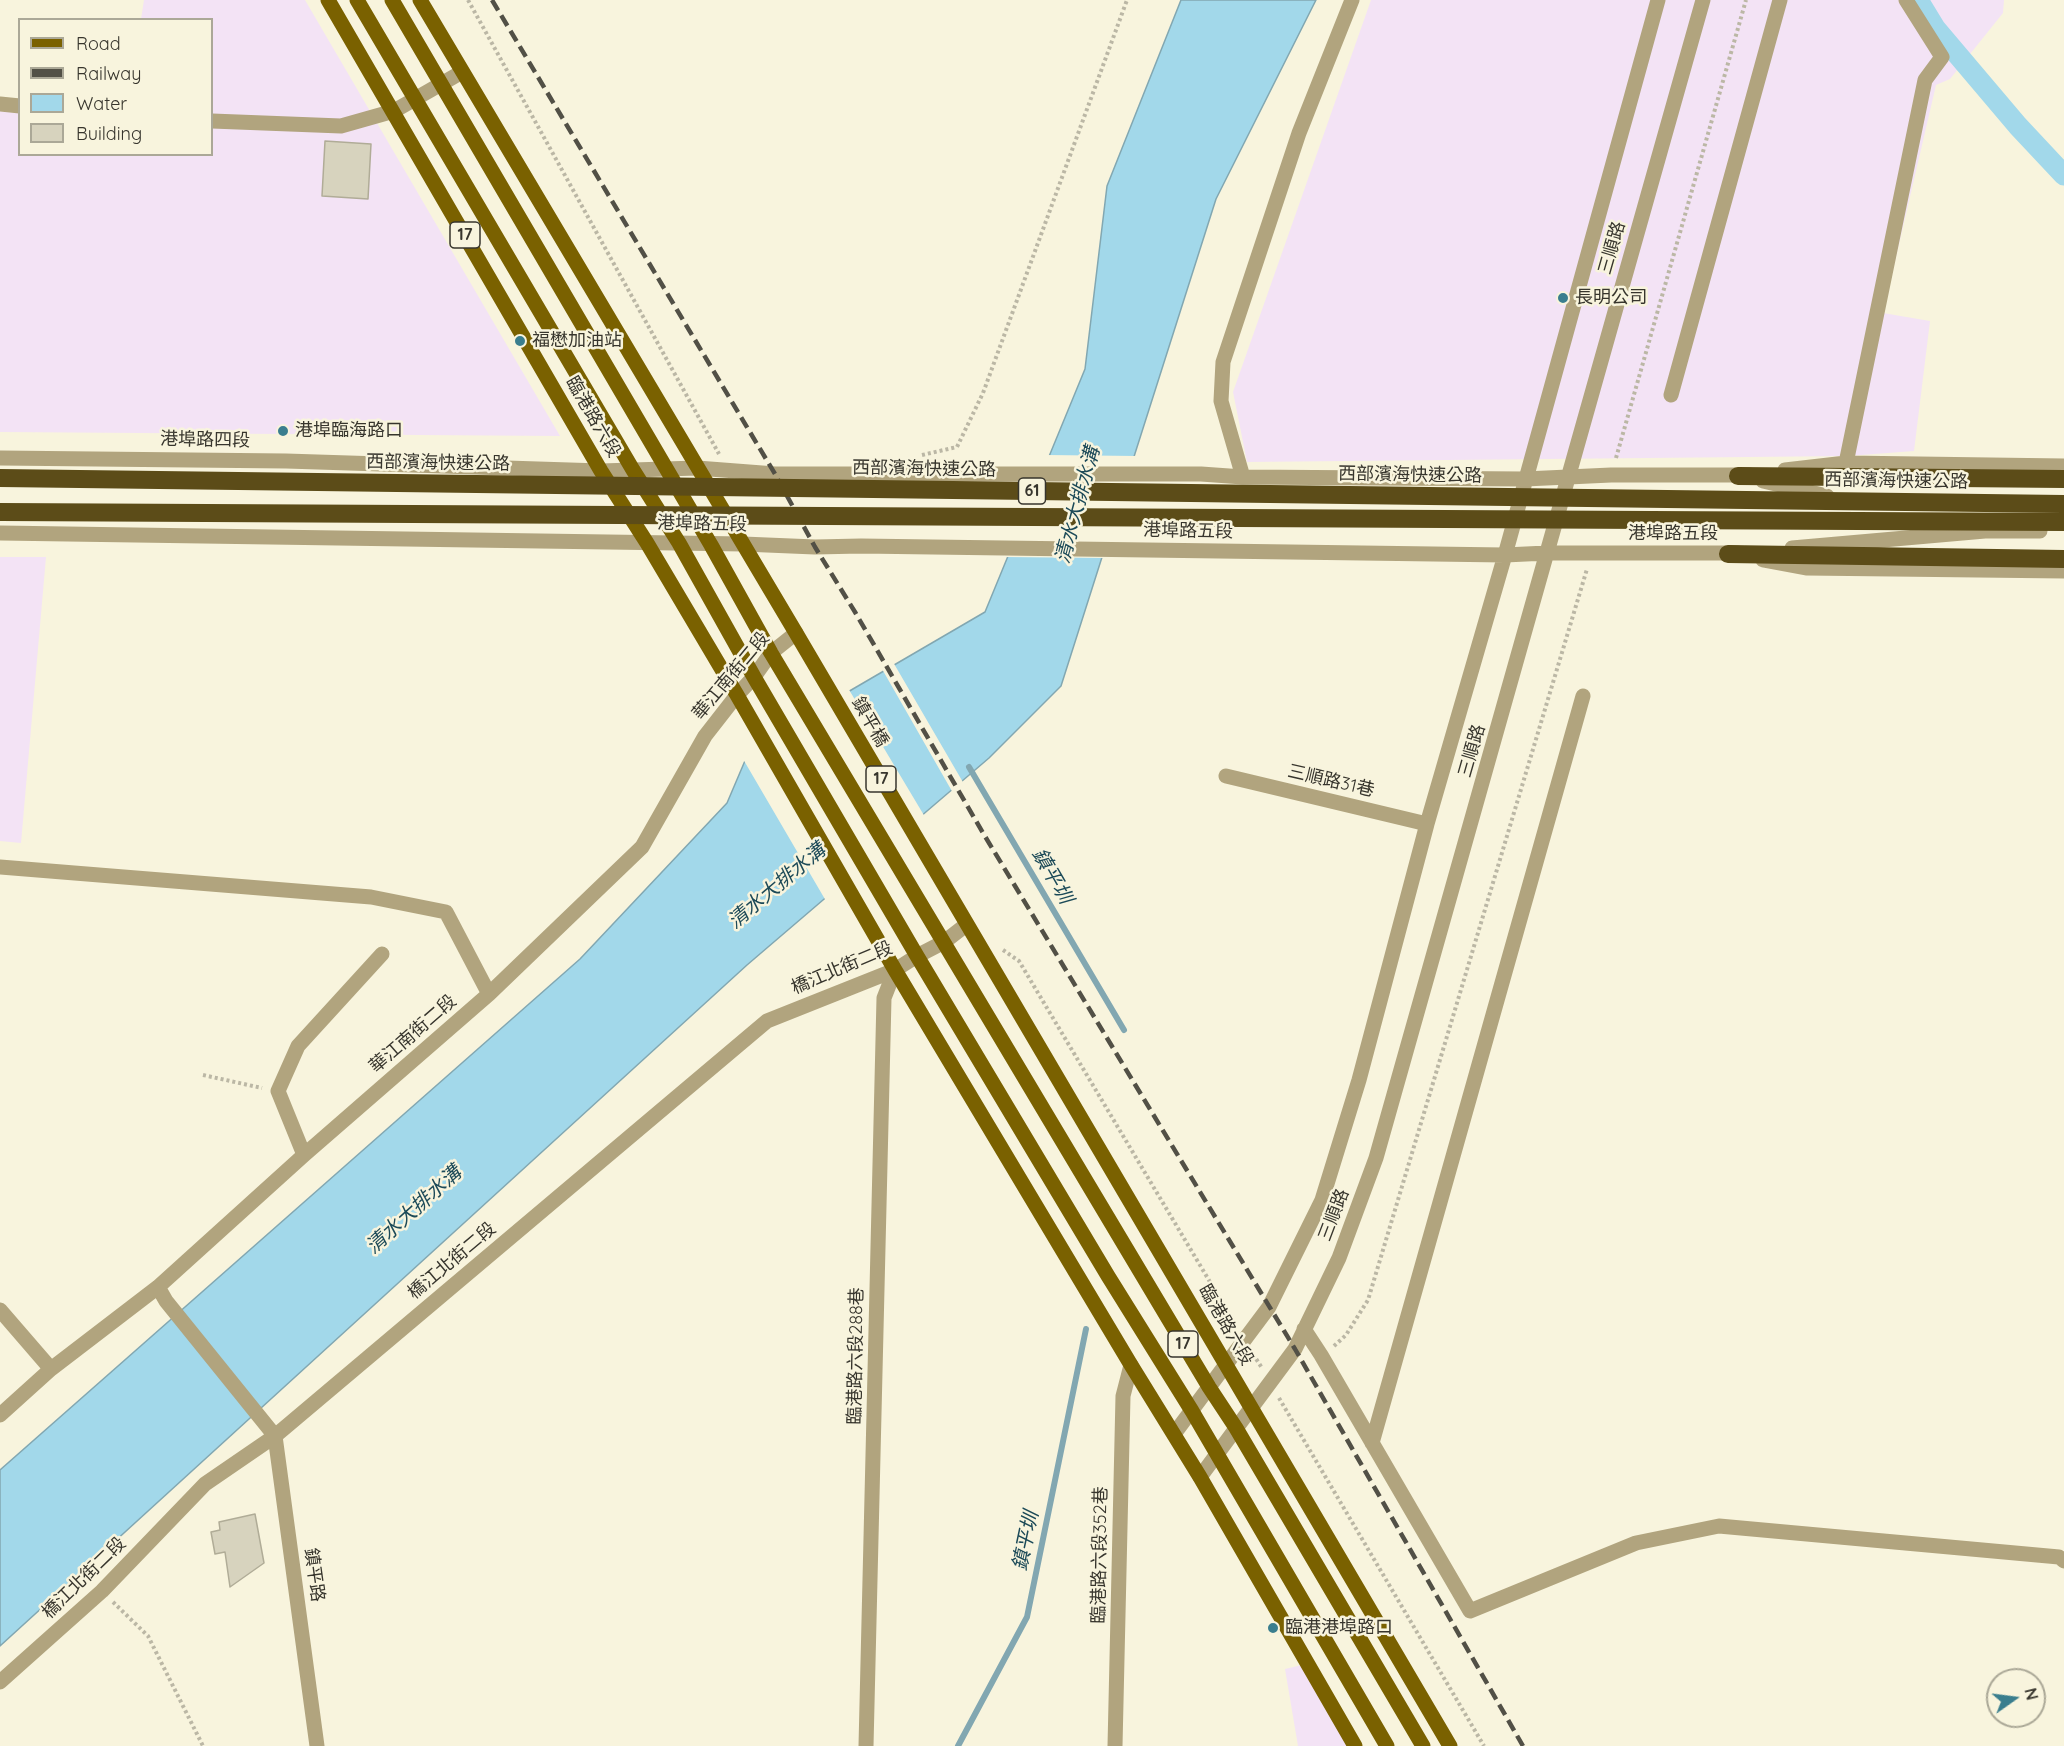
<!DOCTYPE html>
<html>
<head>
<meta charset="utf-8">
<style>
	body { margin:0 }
	#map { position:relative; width:2064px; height:1746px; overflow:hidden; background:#f8f4dd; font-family:Quicksand,sans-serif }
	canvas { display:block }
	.legend { position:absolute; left:18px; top:18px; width:195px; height:138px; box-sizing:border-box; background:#f8f4dd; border:2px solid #aba897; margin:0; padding:8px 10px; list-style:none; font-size:18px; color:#37352d }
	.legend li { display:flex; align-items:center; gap:12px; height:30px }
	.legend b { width:30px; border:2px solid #aba897 }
	.north { position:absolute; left:1986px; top:1668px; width:60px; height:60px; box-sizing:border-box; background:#f8f4dd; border:2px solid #aba897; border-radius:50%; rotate:76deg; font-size:16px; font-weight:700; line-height:24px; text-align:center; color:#37352d }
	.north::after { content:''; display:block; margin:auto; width:21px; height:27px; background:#3a7e8e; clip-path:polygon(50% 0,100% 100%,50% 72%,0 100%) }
</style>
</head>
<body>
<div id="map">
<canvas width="2064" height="1746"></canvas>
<ul class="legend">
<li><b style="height:8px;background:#7a6100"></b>Road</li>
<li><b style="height:8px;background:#525046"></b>Railway</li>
<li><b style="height:16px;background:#a2d8ea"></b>Water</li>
<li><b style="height:16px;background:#d7d3be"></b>Building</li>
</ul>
<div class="north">N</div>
</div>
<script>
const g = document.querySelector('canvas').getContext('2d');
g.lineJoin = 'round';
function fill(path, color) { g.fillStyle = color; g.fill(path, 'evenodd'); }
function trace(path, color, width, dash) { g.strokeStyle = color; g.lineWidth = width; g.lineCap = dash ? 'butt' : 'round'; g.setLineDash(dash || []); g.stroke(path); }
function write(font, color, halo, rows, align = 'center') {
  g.font = font + ' Quicksand,"Noto Sans TC",sans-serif'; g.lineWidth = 5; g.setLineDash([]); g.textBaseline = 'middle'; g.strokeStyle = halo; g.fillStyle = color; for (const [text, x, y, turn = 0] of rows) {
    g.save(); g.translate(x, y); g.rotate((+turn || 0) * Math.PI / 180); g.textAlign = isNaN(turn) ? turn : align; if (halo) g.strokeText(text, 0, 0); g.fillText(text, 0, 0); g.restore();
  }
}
fill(new Path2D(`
	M144,0H305L560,436L0,432V111L19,113L20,154H212V20L141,19Z
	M1371,0H2004L2003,13L1950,79L1936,85L1883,313L1930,321L1914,451L1848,456L1247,462L1233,392Z
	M0,557H46L21,843L0,841Z
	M1302,1665L1350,1746H1298L1285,1669Z`), '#f3e3f5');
const water = new Path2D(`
	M1181,0H1316L1216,199L1061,686L989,758L747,965L0,1646V1470L580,959L727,803L750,749L985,612L1085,369L1107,186Z`);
fill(water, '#a2d8ea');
trace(water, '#82a7b1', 1.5);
fill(new Path2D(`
	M1046,455L1137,456L1105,558L1004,557Z
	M893,662L964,784L953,793L882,669Z
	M848,688L925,817L826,901L743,759L748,747Z`), '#f8f4dd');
trace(new Path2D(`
	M969,767L1124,1030
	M958,1746L1027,1617L1086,1329`), '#82a7b1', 6);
trace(new Path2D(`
	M1918,0L1935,28L2018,126L2064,175`), '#a2d8ea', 21);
const building = new Path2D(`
	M325,141L371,144L368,199L322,196Z
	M255,1514L264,1563L230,1587L225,1552L215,1554L211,1532L220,1530L219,1522Z`);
fill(building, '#d7d3be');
trace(building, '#b0ac97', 1.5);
trace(new Path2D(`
	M468,0L719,454
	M922,455L957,447L983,393L1127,0
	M1616,458L1746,0
	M1003,950L1019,961L1235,1324
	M203,1075L262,1088
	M1334,1346L1346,1335L1368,1300L1587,569
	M1253,1354L1262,1368
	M1279,1398L1484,1746
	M113,1602L148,1636L203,1746`), '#bbb7a5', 4, [3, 3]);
trace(new Path2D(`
	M0,104L20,106
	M212,121L341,126L394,111L462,72
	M1671,395L1780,0
	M0,458L286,461L601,471L697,468L775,474H1201L1243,477L1525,479L1611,475H1750
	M1846,463L1925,80L1942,57L1906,0
	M1785,470L1846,463L2064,466
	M1243,477L1221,401L1223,362L1299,133L1352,0
	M1763,481L1827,496
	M0,533L743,544L815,547L861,546L1505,555L1547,553H1738
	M1792,548L1985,531H2040
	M1763,560L1806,568L2064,571
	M1226,776L1427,824
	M0,867L371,897L446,912L489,994
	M304,1155L278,1091L298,1046L382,954
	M158,1287L166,1301L275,1436L317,1746
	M0,1310L51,1369
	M1304,1329L1321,1355L1470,1611L1636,1543L1719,1526L2059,1557L2064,1561
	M0,1415L51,1369L158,1287L304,1155L489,994L642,847L705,736L737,695L754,677L771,653L796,633
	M1174,1434L1269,1307L1322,1200L1359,1080L1427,824L1505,555L1658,0
	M1372,1443L1583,696
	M1200,1477L1295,1349L1339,1258L1376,1158L1703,0
	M0,1682L102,1591L205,1484L275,1436L767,1021L895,970L917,956L944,942L966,925
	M866,1746L884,998L895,970
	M1115,1746L1123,1396L1131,1365`), '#b1a47e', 15);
trace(new Path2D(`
	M328,0L601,471L647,543L737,695L895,970L1131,1365L1200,1477L1355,1746
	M357,0L633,470L679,543L754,677L917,956L1108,1276L1192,1411L1387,1746
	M392,0L711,545L771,653L1209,1387L1236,1428L1423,1746
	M420,0L796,633L1450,1746`), '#7a6100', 15);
trace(new Path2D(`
	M1738,476L2064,479
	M1728,554L2064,559`), '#5c4c18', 18);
trace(new Path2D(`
	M492,0L775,474L815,547L855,612L983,833L1295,1349L1523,1746`), '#525046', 4.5, [12, 6]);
trace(new Path2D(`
	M0,478L2064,504
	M0,512L2064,522`), '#5c4c18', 18);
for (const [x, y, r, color] of [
	[1563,298,6,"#3a7e8e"],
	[520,341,6,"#3a7e8e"],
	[283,431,6,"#3a7e8e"],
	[1273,1628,6,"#3a7e8e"]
]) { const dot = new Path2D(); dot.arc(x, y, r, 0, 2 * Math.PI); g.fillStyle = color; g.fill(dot); trace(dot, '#f8f4dd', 2); }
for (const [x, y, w] of [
	[465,235,30],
	[1032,491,27],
	[881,779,30],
	[1183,1344,30]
]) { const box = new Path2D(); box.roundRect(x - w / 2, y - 13, w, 26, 4.5); g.fillStyle = '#f8f4dd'; g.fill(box); trace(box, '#37352d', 1.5); }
write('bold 16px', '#37352d', null, [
	["17",465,235],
	["61",1032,491],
	["17",881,779],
	["17",1183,1344]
]);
write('18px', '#37352d', '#f8f4dd', [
	["三順路",1612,248,-74],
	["臨港路六段",593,417,60],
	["港埠路四段",205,440,1],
	["西部濱海快速公路",438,463,1],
	["西部濱海快速公路",924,469,1],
	["西部濱海快速公路",1410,475,1],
	["西部濱海快速公路",1896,481,1],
	["港埠路五段",702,524,1],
	["港埠路五段",1188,531,1],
	["港埠路五段",1673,534],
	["華江南街二段",731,676,-50],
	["鎮平橋",870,722,60],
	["三順路",1472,751,-74],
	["三順路31巷",1331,781,13],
	["橋江北街二段",842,968,-23],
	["華江南街二段",413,1034,-41],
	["三順路",1334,1215,-69],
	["橋江北街二段",452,1261,-40],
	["臨港路六段",1226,1325,60],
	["臨港路六段288巷",856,1356,-89],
	["臨港路六段352巷",1100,1555,-89],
	["鎮平路",314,1575,82],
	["橋江北街二段",84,1578,-44]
]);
write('18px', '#37352d', '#f8f4dd', [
	["長明公司",1575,298],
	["福懋加油站",532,341],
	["港埠臨海路口",295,431],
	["臨港港埠路口",1285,1628]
], 'left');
write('italic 20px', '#1c4a58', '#f8f4dd', [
	["清水大排水溝",1078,505,-75],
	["鎮平圳",1052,876,60],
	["清水大排水溝",777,886,-40],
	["清水大排水溝",414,1210,-42],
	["鎮平圳",1026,1541,-78]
]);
</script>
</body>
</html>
